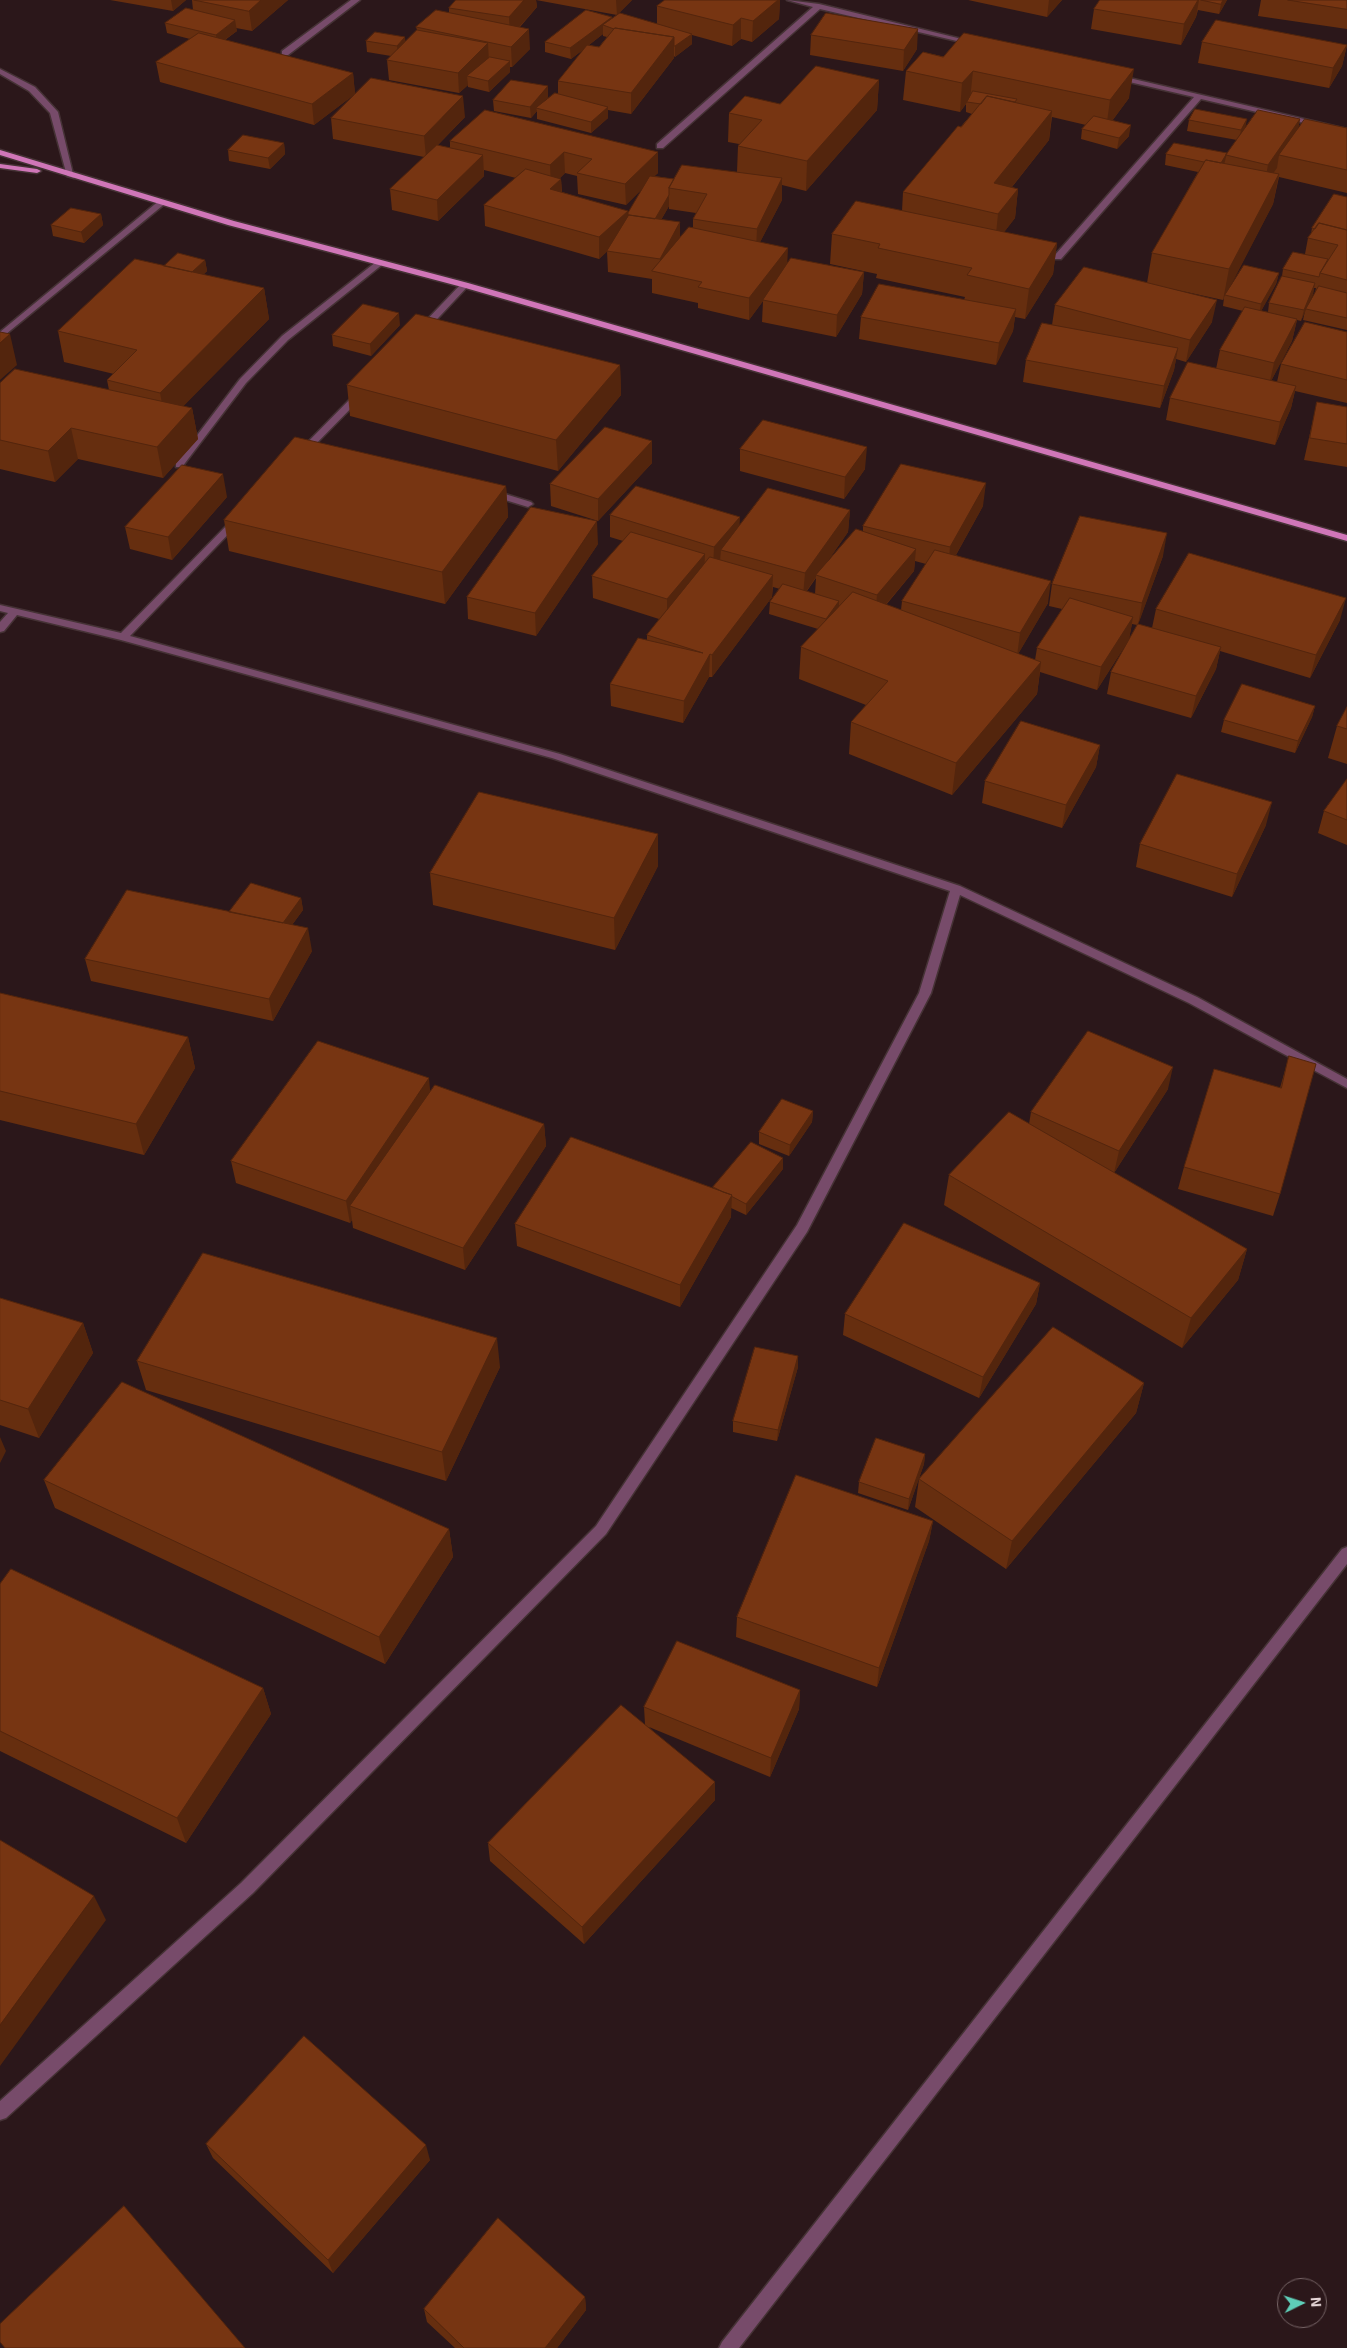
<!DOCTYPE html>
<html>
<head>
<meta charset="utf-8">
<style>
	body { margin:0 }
	#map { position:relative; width:1347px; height:2348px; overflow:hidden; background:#2b171a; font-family:"Exo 2",sans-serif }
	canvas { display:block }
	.north { position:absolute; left:1277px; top:2278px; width:50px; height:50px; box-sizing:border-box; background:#2b171a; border:1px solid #766466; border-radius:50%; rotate:86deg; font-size:14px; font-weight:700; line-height:20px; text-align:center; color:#e7d8d9 }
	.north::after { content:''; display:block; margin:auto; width:18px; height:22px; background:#5eceb8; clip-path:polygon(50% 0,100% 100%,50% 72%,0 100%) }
</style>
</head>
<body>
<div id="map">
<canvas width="1347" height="2348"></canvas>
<div class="north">N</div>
</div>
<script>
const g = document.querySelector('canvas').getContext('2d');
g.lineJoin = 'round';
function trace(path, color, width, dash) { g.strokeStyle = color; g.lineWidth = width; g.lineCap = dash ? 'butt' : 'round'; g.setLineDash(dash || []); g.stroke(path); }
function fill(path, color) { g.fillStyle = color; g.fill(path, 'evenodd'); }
const minor = new Path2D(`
	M351,0H360L288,55H282V51Z
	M787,0L819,4L978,43L974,45L820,9L663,148H657V144L813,7Z
	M0,69L35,87L58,112L74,178L67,176L50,113L29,91L0,74Z
	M1112,74L1347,129V133L1201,99L1061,259H1055V255L1194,97L1112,78Z
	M160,200L167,202L0,339V332Z
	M376,262L383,264L288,340L246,383L182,467H176V463L240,379L282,336Z
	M462,283L469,285L425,332H419V328Z
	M361,390L365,393L364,395L304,456H298V452L358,391Z
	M492,490L531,502L533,504L528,507L489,495V491Z
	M237,517L242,520L240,522L130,636L560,754L960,886L1197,997L1347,1079V1088L1189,1003L960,895L931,993L807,1232L606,1534L253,1893L6,2118L0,2120V2101L241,1883L596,1526L797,1225L919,993L950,891L552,758L121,640L17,615L4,631L0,632V622L8,613L0,611V605L121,633L234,518Z
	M1347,1547V1564L739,2348H719L722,2342L1342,1549Z`);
const major = new Path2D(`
	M0,150L234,221L468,283L1347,535V541L462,287L228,225L0,155Z
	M0,164L37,169L41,171L37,173L0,168Z`);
trace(minor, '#453235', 3);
trace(major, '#453235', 3);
fill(minor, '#774b6a');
fill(major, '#d076b8');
fill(new Path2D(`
	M110,0H186L173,11Z
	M192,0H288L252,31L236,28L237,31L225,40L353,73L355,94L314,125L160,82L156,62L190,39L167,33L165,23L193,10Z
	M456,0H632L617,15L536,0L537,7L520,27L530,49L512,67H510V72L489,92L468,87V85L459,93L389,80L387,60L391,56L367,52L366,41H406L417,30L416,27L449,12V8Z
	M665,0H780L779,19L752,42L741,39L732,46L692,35V44L675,57L674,56V58L631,114L608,110V118L591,133L537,119V111L531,118L494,111L493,100L548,97L543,103L558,94V81L584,49L571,59L545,52V42L612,17V19L657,24V6ZM603,34V36L607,37L599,47L589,45Z
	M968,0H1062L1047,17Z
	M1100,0H1227L1219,14L1198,10L1196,17L1181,45L1091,29L1094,9Z
	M1261,0H1347V29L1258,16Z
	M811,35L917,49L903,71L810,55Z
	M1202,42L1347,45L1342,66L1329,88L1198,63Z
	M923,52L1129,98L1112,121L1129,136L1117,149L1081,139L1082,129L1086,125L1052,117L1049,140L1012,187L1018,189L1015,218L1004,232L1057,243L1053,274L1025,319L1015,317L1013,331L996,365L859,339L861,317L964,300L965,297L876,278L877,274L830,264L832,234L902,211L903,192L972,114L966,112V104L960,112L903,100L906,71Z
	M879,80L877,110L806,191L782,185V200L760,242L787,263L864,272L862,294L836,337L762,322L763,301L749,320L698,308V303L652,293V279L608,272L607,251L599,259L485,226L484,205L516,178L484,170V176L438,221L392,210L390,189L424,157L333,139L331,118L465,117L438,145L450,148V141L658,152V173L654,176L674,179L737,172L738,146L739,144L728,142L729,113L780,104ZM565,173L577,176L578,194L626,205L643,188L628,213L562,192L561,179H559ZM669,206V209L696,213L693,219V227L680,238L661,220Z
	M1300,119L1298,129L1347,128V193L1279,177L1273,204L1229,288L1279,273L1276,284L1261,311L1268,312L1269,303L1282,276L1283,269L1305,254L1308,238L1311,234L1312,228L1347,197V330L1303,320L1305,311L1301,321L1297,320L1292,341L1271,381L1277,382L1281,364L1347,332V403L1295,391L1291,408L1275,445L1166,420L1170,398L1216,369L1220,350L1243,311L1223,306L1224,298L1223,300L1168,288L1212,322L1186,362L1176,359L1174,370L1160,408L1023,382L1026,360L1052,325L1055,305L1147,283L1152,253L1198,172L1165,165L1166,154L1226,155L1237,140L1187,131L1189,120L1246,128ZM1314,288H1316L1315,293L1308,306L1313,294Z
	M284,143L285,154L270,169L229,161L228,150Z
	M101,214L103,225L84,243L53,236L51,225Z
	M205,260L207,271L203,275L264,288L269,319L183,406L192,408L198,439L163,478L78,459L55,482L0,469V383L109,390L107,380L114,374L64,362L58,331L164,266Z
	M400,325L371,356L333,346L332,335Z
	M620,365L621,395L558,471L350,416L347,385Z
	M1317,402L1347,407V467L1304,460Z
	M652,441V463L598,521L551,506L550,484Z
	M740,449L865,469L844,499L740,471Z
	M506,486L508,517L445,604L229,551L224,520Z
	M227,497L172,560L130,549L125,527Z
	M983,506L956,555L1048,603L1018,654L1035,660L1037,648L1062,609L1049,606L1052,584L1163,556L1138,624L1152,628L1156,609L1340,620L1310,678L1220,651L1216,669L1191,718L1107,694L1111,672L1128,641L1097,690L1040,672L1037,694L952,795L849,754L851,722L866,705L799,679L801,647L818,629L769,614L770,602L780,589L773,587L772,597L712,677H709L683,723L611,706L610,684L647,640V635L659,619L593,598L592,576L623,541L610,537V515L739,525L850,510L848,532L825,565L863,531V526ZM915,561L926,564L902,601L901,610L886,605L914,571ZM816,578L815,594L807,591ZM1132,624L1137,625L1129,639Z
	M598,544L536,636L468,619L467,597Z
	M1315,706L1312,717L1295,753L1221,732L1224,720Z
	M1347,707V764L1328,758L1337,726Z
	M1100,745L1096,767L1062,828L982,803L985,781Z
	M1347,779V845L1318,833L1324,811Z
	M1266,825L1232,897L1136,867L1140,844Z
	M658,866L615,950L433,905L430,873Z
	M301,898L303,910L292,925L312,951L273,1021L91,981L85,959L229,912Z
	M0,993L188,1037L195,1068L144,1155L0,1120Z
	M1289,1056L1280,1194L1273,1216L1178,1189L1184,1167L1280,1088Z
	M1168,1089L1114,1173L1247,1249L1238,1280L1182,1348L944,1205L949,1175L1029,1124L1031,1112Z
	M430,1091L544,1124L546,1146L465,1270L353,1228L352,1220L350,1223L236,1183L231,1161Z
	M813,1111L812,1122L789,1156L759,1144V1132Z
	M783,1169L746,1215L731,1208V1217L680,1307L517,1246L515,1224L713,1188V1187Z
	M1040,1283L1036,1304L979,1398L843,1335L845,1314Z
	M0,1298L83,1323L93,1353L39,1438L0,1425Z
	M798,1356V1367L777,1441L733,1432V1421Z
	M137,1361L500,1367L446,1481L146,1390Z
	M1144,1383L1136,1413L1006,1569L915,1507L919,1479Z
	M925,1454L924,1464L908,1510L858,1493L859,1482Z
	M44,1480L449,1529L453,1557L385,1664L55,1508Z
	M933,1521L929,1541L877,1687L736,1637L737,1617Z
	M0,1584L263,1688L271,1714L186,1843L0,1751Z
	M800,1690L799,1709L770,1777L649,1727L715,1800L584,1944L490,1861L488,1843L645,1724L644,1707Z
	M206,2144L430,2160L333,2273L213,2158Z
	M585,2297L586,2310L557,2348H455L427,2322L424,2309Z`), '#662e0f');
fill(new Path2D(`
	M171,0H186L173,11Z
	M261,0H288L252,31L249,11Z
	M524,0H536L537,7L510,37L509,17Z
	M616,0H632L617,15Z
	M778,0H780L779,19L752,42L753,21Z
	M1049,0H1062L1047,17Z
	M1198,0H1199L1196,17L1181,45L1184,24Z
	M1223,0H1227L1219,14L1221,4Z
	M612,17V27L603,25V34L571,59L570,48Z
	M741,18V39L732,46L733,25Z
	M235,20L237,31L217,45L216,35Z
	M529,29L530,49L512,67L511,47Z
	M918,29L917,49L903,71L904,50Z
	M692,34V44L675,57V46Z
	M405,37L406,48L398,57L397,46Z
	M674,37V58L631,114V93Z
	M488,43L489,63L467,76L468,85L459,93L458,73Z
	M1347,45L1342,66L1329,88L1333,68Z
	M510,61V72L489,92L488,81Z
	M1134,69L1129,98L1106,129L1110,100Z
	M973,71L970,100L967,102L966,104L960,112L962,83Z
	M353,73L355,94L314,125L312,104Z
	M879,80L877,110L806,191L807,161Z
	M548,86V97L538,109L536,108L537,111L531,118L530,107Z
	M463,96L465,117L426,157L424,136Z
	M608,107V118L591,133V122Z
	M1052,111L1049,140L991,213L994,183Z
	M1247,119L1245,130L1239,141L1241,130Z
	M1300,119L1296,140L1279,155L1277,168L1264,186L1268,165Z
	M1131,125L1129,136L1117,149L1119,138Z
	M284,143L285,154L270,169L268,158Z
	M564,152L565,173L551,186L550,165Z
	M658,152V173L626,205L625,184Z
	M1227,153L1224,165H1219Z
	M483,155L484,176L438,221L437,200Z
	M1279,174L1273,204L1226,295H1225L1223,300L1229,269Z
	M782,178V200L756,250L757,229Z
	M561,179L562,200L550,189Z
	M1018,189L1015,218L995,244L998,214Z
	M669,195V206L654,232V221Z
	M628,211L629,232L599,259V237Z
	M101,214L103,225L84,243L81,232Z
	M680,222V244L660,273V259Z
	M1057,243L1053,274L1025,319L1029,289Z
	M788,248L787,269L749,320V298Z
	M205,260L207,271L180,295L178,284Z
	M864,272L862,294L836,337L837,315Z
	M1279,273L1276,284L1259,315L1261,304Z
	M1315,283L1313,294L1301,321L1304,310Z
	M264,288L269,319L166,424L160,393Z
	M1217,300L1212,322L1186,362L1190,340Z
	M1016,309L1013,331L996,365L999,343Z
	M399,313L400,325L371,356L370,344Z
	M1297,319L1292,341L1269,385L1274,363Z
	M10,334L17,365L0,380V343Z
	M1178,348L1174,370L1160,408L1164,386Z
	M620,365L621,395L558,471L556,440Z
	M1296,386L1291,408L1275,445L1280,422Z
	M192,408L198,439L163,478L157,447Z
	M71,428L78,459L55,482L48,451Z
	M652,441V463L598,521V499Z
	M867,447L865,469L844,499L845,477Z
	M223,474L227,497L172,560L168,537Z
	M986,483L983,506L948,569L950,547Z
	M506,486L508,517L445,604L442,572Z
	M850,510L848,532L818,575H816V577L803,596L805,573Z
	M740,517L739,539L721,550L720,561L713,570L714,547Z
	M597,521L598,544L536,636L535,613Z
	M1167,533L1163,556L1138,625L1142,603Z
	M916,549L914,571L875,617L877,595Z
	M705,554L704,576L667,622V599Z
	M773,575L772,597L712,677V655Z
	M1051,581L1048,603L1017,656L1020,633Z
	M1346,598L1340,620L1310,678L1316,655Z
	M839,601V612L825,631L826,619Z
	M1133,617L1129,639L1097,690L1101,667Z
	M1221,647L1216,669L1191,718L1196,696Z
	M710,654L709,677L683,723L684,701Z
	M1041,662L1037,694L952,795L956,763Z
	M1315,706L1312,717L1295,753L1298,741Z
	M1100,745L1096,767L1062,828L1066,805Z
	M1272,802L1266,825L1232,897L1237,874Z
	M658,834V866L615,950L614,918Z
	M301,898L303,910L280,941L278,929Z
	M308,928L312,951L273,1021L269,999Z
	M188,1037L195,1068L144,1155L136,1124Z
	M1173,1067L1168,1089L1114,1173L1119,1151Z
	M429,1078L431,1100L350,1206L352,1220L350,1223L346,1201Z
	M813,1111L812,1122L789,1156L790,1145Z
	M544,1124L546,1146L465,1270L463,1248Z
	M783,1158V1169L746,1215V1204Z
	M732,1195L731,1217L680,1307V1285Z
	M1247,1249L1238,1280L1182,1348L1191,1318Z
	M1040,1283L1036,1304L979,1398L983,1377Z
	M83,1323L93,1353L39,1438L28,1409Z
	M497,1338L500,1367L446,1481L442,1452Z
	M798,1356V1367L777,1441L778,1430Z
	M1144,1383L1136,1413L1006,1569L1012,1541Z
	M0,1437L6,1451L0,1463Z
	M925,1454L924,1464L908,1510L909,1499Z
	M933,1521L929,1541L877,1687L879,1668Z
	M449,1529L453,1557L385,1664L379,1637Z
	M263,1688L271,1714L186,1843L177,1818Z
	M800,1690L799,1709L770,1777L771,1758Z
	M715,1782V1800L584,1944L582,1927Z
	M94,1896L106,1920L0,2066V2025Z
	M426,2145L430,2160L333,2273L328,2260Z
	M585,2297L586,2310L557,2348H545Z`), '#53250d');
const building = new Path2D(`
	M194,0H261L249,11Z
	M456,0H524L509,17L449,8Z
	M665,0H778L753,21L741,18L733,25L657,6Z
	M1100,0H1198L1184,24L1094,9Z
	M1201,0H1223L1221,4Z
	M1288,0H1347V9Z
	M186,8L235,20L216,35L165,23Z
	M436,10L529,29L511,47L416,27Z
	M586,10L612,17L570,48L545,42Z
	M620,13L692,34L675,46H674V37L615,28L614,29L603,25Z
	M826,13L918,29L904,50L811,35Z
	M1216,20L1347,45L1333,68L1202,42Z
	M615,28L674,37L631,93L558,81L587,45L599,47Z
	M417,30L488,43L458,73L387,60Z
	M375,32L405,37L397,46L366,41Z
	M199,33L353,73L312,104L156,62Z
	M964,33L1134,69L1110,100L973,71L962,83L906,71L923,52L943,57Z
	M490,57L510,61L488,81L467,76Z
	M816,66L879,80L807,161L738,146L762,120L729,113L745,96L780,104Z
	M371,78L463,96L424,136L331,118Z
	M511,80L548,86L530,107L493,100Z
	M973,91L1017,99L1015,102L987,96L981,104L967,102Z
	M555,93L608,107L591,122L536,108Z
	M987,96L1052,111L994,183L1018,189L998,214L903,192L958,126L961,127Z
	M1195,109L1247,119L1241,130L1189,120Z
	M485,110L658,152L625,184L577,173L592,159L564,152L550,165L450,141Z
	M1258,110L1300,119L1268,165L1226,155Z
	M1094,116L1131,125L1119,138L1082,129Z
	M1305,119L1347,128V170L1279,155Z
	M243,135L284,143L268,158L228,150Z
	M1174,143L1227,153L1221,163L1206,160L1204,162L1166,154Z
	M437,145L483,155L437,200L390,189Z
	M1206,160L1279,174L1229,269L1152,253Z
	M682,165L782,178L757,229L693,219L707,194L669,188Z
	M526,169L561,179L550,189L628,211L599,237L484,205Z
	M650,176L674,179L669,188V195L655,219L629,215H628V213Z
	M1334,194L1347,197V230L1319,223L1315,229L1312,228Z
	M856,201L1057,243L1029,289L967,275L972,268L878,248L880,244L832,234Z
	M71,208L101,214L81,232L51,225Z
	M629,215L680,222L660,259L607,251Z
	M1319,223L1347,230V280L1320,273L1338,245L1308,238Z
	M689,227L788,248L749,298L698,287L702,282L652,271Z
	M1293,252L1328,259L1320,273L1319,277L1283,269Z
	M178,253L205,260L192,272L164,266Z
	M791,258L864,272L837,315L763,300Z
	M135,259L264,288L160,393L107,380L137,350L58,331Z
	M1244,265L1279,273L1261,304L1225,295Z
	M1084,267L1217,300L1190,340L1055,305Z
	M1282,276L1315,283L1304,310L1269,303Z
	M879,284L1016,309L999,343L861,317Z
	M1319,286L1347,293V318L1306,309Z
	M363,304L399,313L370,344L332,335Z
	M1245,307L1297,319L1274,363L1220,350Z
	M416,314L620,365L556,440L347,385Z
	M1305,322L1347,332V380L1281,364Z
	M1042,323L1178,348L1164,386L1026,360Z
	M0,332L10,334L0,343Z
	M1188,362L1296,386L1280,422L1170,398Z
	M15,369L192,408L157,447L71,428L48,451L0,440V383Z
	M1317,402L1347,407V444L1310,438Z
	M763,420L867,447L845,477L740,449Z
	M605,427L652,441L598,499L550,484Z
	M295,437L506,486L442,572L224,520Z
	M901,464L986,483L950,547L863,526Z
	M182,465L223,474L168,537L125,527Z
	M636,486L740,517L714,547L610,515Z
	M768,488L850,510L805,573L721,550Z
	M531,507L597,521L535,613L467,597Z
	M1080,516L1167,533L1142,603L1052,584Z
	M856,529L916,549L877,595L816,575Z
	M631,532L705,554L667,599L592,576Z
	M935,550L1051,581L1020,633L902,601Z
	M1189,553L1346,598L1316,655L1156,609Z
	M710,557L773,575L712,655L710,654L684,701L610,684L638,638L703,653L647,635Z
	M783,584L839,601L826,619L770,602Z
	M853,592L1041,662L956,763L851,722L888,681L801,647Z
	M1070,598L1133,617L1101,667L1037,648Z
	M1138,624L1221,647L1196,696L1111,672Z
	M1242,684L1315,706L1298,741L1224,720Z
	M1347,707V729L1337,726Z
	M1021,721L1100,745L1066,805L985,781Z
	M1177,774L1272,802L1237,874L1140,844Z
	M1347,779V820L1324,811Z
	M479,792L658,834L614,918L430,873Z
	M251,883L301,898L283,923L229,912Z
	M127,890L308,928L269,999L85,959Z
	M0,993L188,1037L136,1124L0,1091Z
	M1088,1031L1173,1067L1119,1151L1031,1112Z
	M318,1041L429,1078L346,1201L231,1161Z
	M1289,1056L1316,1064L1280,1194L1184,1167L1214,1069L1281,1088Z
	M435,1085L544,1124L463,1248L350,1206Z
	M782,1099L813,1111L790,1145L759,1132Z
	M1009,1112L1247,1249L1191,1318L949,1175Z
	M571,1137L732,1195L680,1285L515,1224Z
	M751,1142L783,1158L746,1204L731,1196L732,1195L723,1192L713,1187Z
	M904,1223L1040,1283L983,1377L845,1314Z
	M203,1253L497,1338L442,1452L137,1361Z
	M0,1298L83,1323L28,1409L0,1400Z
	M1053,1327L1144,1383L1012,1541L919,1479Z
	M755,1347L798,1356L778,1430L733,1421Z
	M122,1382L449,1529L379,1637L44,1480Z
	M876,1438L925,1454L909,1499L859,1482Z
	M796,1475L933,1521L879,1668L737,1617Z
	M11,1569L263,1688L177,1818L0,1731V1584Z
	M677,1641L800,1690L771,1758L644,1707Z
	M621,1705L715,1782L582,1927L488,1843Z
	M0,1840L94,1896L0,2025Z
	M304,2036L426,2145L328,2260L206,2144Z
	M124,2206L245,2348H5L0,2342V2324Z
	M498,2218L585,2297L545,2348H464L424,2309Z`);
fill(building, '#773512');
trace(building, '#53250d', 1);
</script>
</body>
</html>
